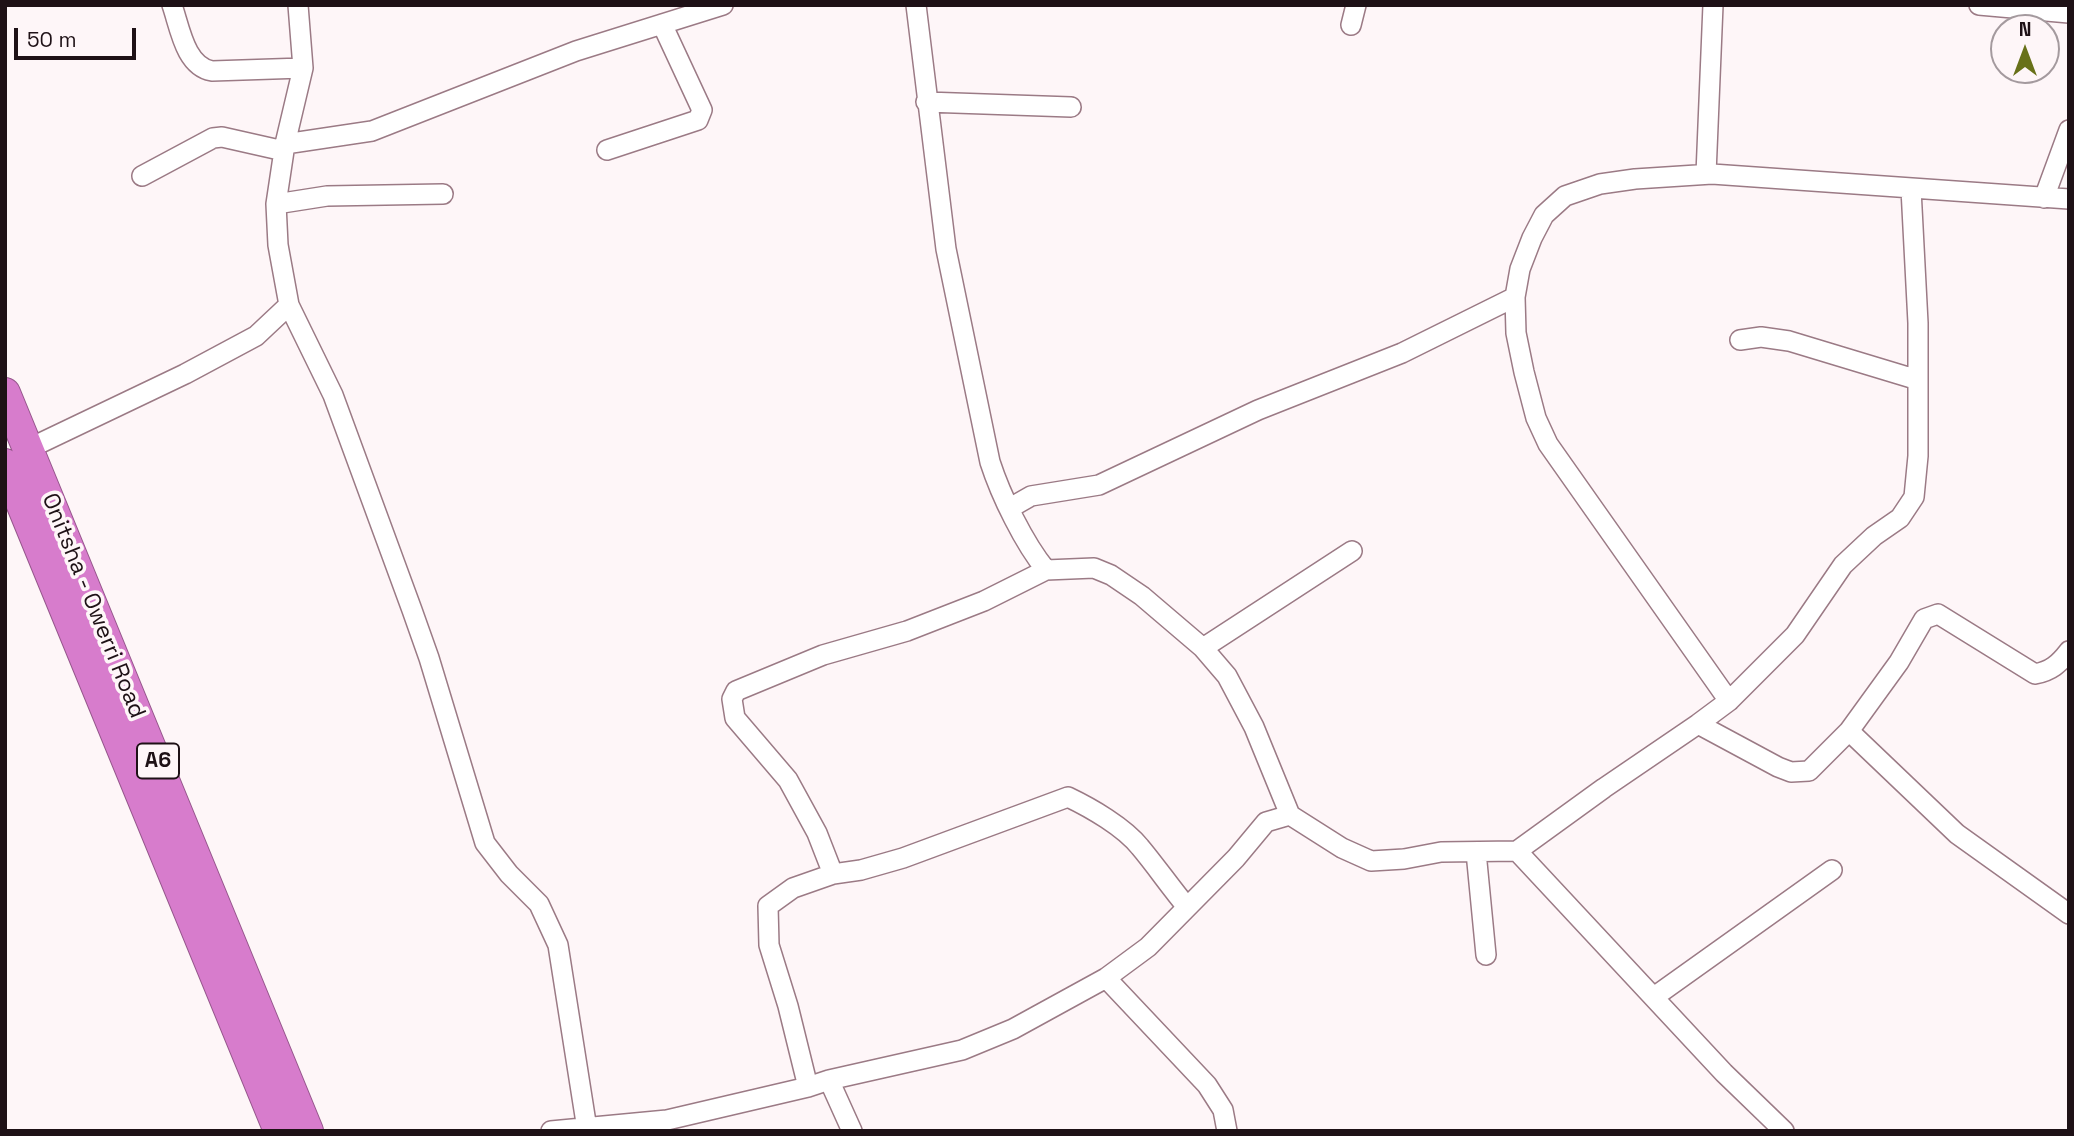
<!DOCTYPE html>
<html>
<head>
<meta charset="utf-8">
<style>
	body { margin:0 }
	#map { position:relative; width:2074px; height:1136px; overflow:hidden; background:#fef6f8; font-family:"Space Grotesk",sans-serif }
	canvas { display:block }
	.frame { position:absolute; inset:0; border:7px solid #1e1116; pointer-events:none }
	.north { position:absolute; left:1990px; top:14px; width:70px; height:70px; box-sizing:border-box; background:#fef6f8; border:2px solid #a49a9e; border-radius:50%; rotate:0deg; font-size:19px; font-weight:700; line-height:28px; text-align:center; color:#1e1116 }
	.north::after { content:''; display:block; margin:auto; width:24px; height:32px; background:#687119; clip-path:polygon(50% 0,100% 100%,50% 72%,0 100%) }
	.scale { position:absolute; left:14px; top:28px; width:122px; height:32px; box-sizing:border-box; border:4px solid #1e1116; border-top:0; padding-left:9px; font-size:21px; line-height:24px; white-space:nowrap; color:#1e1116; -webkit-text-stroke:5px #fef6f8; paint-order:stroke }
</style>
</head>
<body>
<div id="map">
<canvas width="2074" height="1136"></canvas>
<div class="frame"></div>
<div class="north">N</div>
<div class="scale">50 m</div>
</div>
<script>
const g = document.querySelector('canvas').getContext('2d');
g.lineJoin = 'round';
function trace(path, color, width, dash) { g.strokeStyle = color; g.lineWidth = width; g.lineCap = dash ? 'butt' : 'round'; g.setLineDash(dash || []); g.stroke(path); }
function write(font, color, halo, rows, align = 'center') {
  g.font = font + ' "Space Grotesk",sans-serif'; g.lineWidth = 7; g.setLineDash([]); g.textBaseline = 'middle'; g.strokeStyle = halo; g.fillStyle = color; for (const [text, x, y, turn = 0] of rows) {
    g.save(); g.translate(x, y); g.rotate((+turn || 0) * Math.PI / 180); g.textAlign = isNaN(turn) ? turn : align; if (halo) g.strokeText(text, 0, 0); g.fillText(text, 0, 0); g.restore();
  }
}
const minor = new Path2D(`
	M172,5C180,28 185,66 212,71L303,68
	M916,5L946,249L990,462C1001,496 1024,543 1046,570
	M1979,5L2069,13
	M1351,25L1356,5
	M926,102L1071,107
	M285,144L372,131L576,51L723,5
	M607,150L698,120L702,110L662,24
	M1706,174L1713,5
	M142,176L213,138L222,137L284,151
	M2044,198L2069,130
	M276,204L327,196L443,194
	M289,305L333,395L412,610L429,658L485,843L509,874L539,904L558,945L587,1129
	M1740,340L1761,337L1789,341L1918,380
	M28,449L185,374L256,336L289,305L278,245L276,204L285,144L303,68L298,5
	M1010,508L1031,496L1099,485L1258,410L1402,353L1515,297
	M1203,648L1352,551
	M1729,701L1548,444L1536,418L1524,372L1516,333L1515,297L1520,269L1532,238L1544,215L1565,196L1600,184L1635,179L1712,174L2069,199
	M1698,724L1778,767L1791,772L1809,771L1849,731L1899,662L1924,619L1938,614L2035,674C2051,671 2059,664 2069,651
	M1849,731L1957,834L2069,914
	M1517,851L1724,1073L1784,1131
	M1476,852L1486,955
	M833,874L817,833L788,780L735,718L732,699L736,691L823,655L907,631L984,601L1046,570L1094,568L1111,575L1142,596L1203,648L1227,676L1254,727L1290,815
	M1106,978L1207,1085L1223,1110L1227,1131
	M1654,997L1832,870
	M829,1080L852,1131
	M808,1087L788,1006L769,945L768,906L793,888L833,874L861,870L903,858L1068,797C1091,808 1124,827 1140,847C1156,866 1171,888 1187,907
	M551,1131L667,1120L808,1087L829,1080L962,1050L1013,1029L1106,978L1148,947L1236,858L1266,822L1290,815L1342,848L1371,861L1404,859L1441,852L1517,851L1604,788L1698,724L1729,701L1795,635L1843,565L1874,536L1900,518L1914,497L1918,456V323L1911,189`);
const highway = new Path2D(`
	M5,393L308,1131
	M5,464L279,1131`);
trace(minor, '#9b7a85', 22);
trace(highway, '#96578c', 32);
trace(minor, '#fff', 19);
trace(highway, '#d77ccc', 30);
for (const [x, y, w] of [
	[158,761,42]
]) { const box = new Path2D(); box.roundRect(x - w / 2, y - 17.5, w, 35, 5); g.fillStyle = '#fef6f8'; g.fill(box); trace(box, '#1e1116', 2); }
write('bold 21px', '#1e1116', null, [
	["A6",158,761]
]);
write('23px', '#1e1116', '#fef6f8', [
	["Onitsha - Owerri Road",93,606,68]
]);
</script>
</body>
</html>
